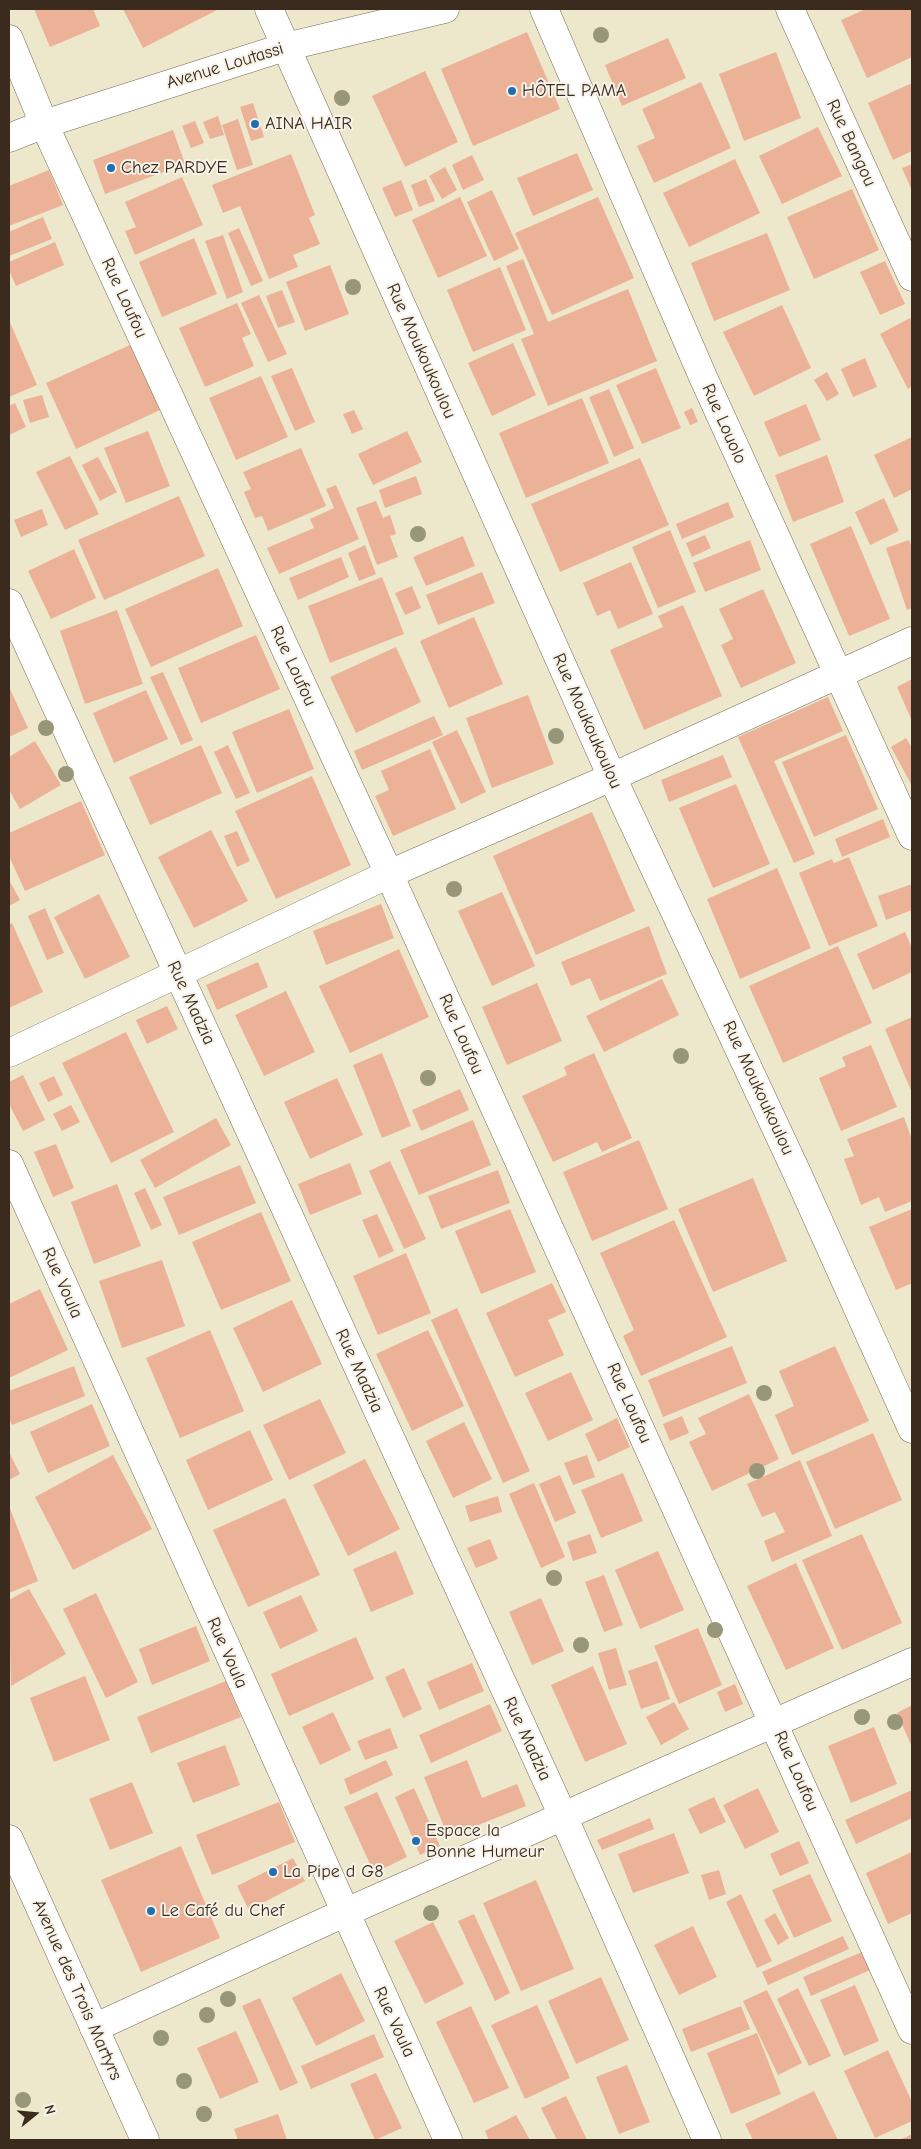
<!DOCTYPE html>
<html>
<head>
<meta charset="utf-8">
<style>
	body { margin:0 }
	#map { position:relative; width:921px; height:2149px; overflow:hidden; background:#ede7cb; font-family:"Comic Neue",sans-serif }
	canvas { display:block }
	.frame { position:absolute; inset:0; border:10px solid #3b2a1e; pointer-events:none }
	.north { position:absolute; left:10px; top:2089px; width:50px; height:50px; -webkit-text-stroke:4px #f7f3e8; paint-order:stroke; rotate:73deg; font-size:14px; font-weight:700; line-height:20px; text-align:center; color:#3b2a1e }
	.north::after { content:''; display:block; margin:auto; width:18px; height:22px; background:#3b2a1e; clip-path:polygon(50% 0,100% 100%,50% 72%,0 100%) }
</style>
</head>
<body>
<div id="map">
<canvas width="921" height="2149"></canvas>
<div class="frame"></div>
<div class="north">N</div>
</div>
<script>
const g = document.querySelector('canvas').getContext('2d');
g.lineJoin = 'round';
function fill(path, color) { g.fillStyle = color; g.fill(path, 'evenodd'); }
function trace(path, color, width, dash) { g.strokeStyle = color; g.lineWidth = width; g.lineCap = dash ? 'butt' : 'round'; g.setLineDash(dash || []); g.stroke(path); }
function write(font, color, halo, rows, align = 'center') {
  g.font = font + ' "Comic Neue",sans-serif'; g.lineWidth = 4; g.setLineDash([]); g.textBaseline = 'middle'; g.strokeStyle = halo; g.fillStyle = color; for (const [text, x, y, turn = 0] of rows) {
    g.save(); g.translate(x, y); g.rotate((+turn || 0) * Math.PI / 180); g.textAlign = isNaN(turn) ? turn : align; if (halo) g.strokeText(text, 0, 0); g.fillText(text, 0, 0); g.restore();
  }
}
fill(new Path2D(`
	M34,9H93L100,26L50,47Z
	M123,9H219L143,48Z
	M866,9H912V57L867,78L841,20Z
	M527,32L560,109L473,146L441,69Z
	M668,38L686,78L622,106L605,65Z
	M776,52L801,118L744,141L719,74Z
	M425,71L458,142L405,167L372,96Z
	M701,82L731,148L654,183L637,146L655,138L642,109Z
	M912,83V151L893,160L868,103Z
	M253,103L264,137L251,141L240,107Z
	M218,116L224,135L210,139L203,122Z
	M238,119L253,165L237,170L222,125Z
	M195,121L204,143L191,148L182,126Z
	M818,127L842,176L782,204L759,156Z
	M173,130L185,164L105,194L93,160Z
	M577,153L593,190L533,216L517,178Z
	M291,154L315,215L309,218L320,244L293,255L298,267L269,279L240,206L223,213L212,185Z
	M472,155L484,180L463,190L452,165Z
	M735,159L760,213L689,247L663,193Z
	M912,164V191L902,168Z
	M445,167L457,190L442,199L429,176Z
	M49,170L63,205L9,226V186Z
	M182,177L203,225L135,255L125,231L136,227L125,202Z
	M426,179L435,201L419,207L411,185Z
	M401,180L413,210L395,217L382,188Z
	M852,189L879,250L814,279L787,217Z
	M492,190L519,249L494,261L467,202Z
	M460,197L487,256L438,278L412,220Z
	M598,197L634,278L552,315L515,233Z
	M43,217L52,239L9,256V232Z
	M239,228L263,281L251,286L228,233Z
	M767,233L790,290L714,321L691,263Z
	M223,235L243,292L227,299L205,241Z
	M194,238L217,294L162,317L139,262Z
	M55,242L64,265L16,286L9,270V262Z
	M523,259L548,322L628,289L657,361L548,406L521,339L534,334L506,266Z
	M885,261L905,304L880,315L860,272Z
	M330,265L349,314L305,331L286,282Z
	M500,267L526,330L473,352L447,290Z
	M282,290L295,322L278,328L266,296Z
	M259,295L287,354L268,362L241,303Z
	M237,303L251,334L242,338L254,366L205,387L179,328Z
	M782,305L811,368L754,396L723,332Z
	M910,318L912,322V386L908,389L880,334Z
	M9,320L37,385L9,397Z
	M513,343L536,395L492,416L468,363Z
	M130,345L160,410L76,449L46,383Z
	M865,358L877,387L853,397L841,369Z
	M292,368L315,422L295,431L271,376Z
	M656,368L681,428L642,444L616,385Z
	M827,372L839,394L827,401L814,380Z
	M261,376L288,437L236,460L209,398Z
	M609,389L634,448L614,457L589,397Z
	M42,395L49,417L30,423L23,400Z
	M582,398L609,463L526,498L499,433Z
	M15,403L26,427L9,435V406Z
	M806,404L821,440L779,457L764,422Z
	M692,408L698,422L690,425L684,412Z
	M354,410L363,429L352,434L343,414Z
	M148,431L170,486L126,503L104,448Z
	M407,431L422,462L373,485L358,454Z
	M912,437V489L894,498L874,455Z
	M301,448L326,506L268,531L262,516L255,518L244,492L251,489L243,472Z
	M827,455L844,502L793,522L775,475Z
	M70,456L99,514L65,530L36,472Z
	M98,457L117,492L100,501L82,465Z
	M640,458L669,525L560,572L531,504Z
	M416,476L422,494L385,508L379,490Z
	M336,485L359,539L279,574L267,548L314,528L310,519L334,508L326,489Z
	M179,496L205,556L104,600L78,540Z
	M884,498L899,531L870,545L855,512Z
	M376,501L383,518L390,515L396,534L390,536L398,557L377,565L356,508Z
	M728,502L734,517L682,539L676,524Z
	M42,509L48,525L21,537L14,520Z
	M851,526L890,619L849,636L810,544Z
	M670,530L696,592L658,608L632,547Z
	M705,535L711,548L692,557L686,543Z
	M463,536L475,566L426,586L413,557Z
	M750,540L761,570L705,592L693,563Z
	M909,540L912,548V608L907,610L886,548Z
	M365,545L376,574L359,581L348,553Z
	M74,549L96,598L51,619L28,571Z
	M341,557L349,577L298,600L289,578Z
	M631,562L653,614L618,629L610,610L597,616L583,583Z
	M218,568L243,626L151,667L125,609Z
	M482,572L495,603L438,625L426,595Z
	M382,577L404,634L330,663L308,606Z
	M412,586L421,608L405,615L395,593Z
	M763,589L796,663L741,688L721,645L733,639L719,609Z
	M683,605L722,696L644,730L610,650L663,627L658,616Z
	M117,610L143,684L85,704L60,631Z
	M474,617L503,684L449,708L420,641Z
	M256,635L280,689L201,723L178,668Z
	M396,647L421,702L356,733L330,677Z
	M163,672L193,740L181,745L150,677Z
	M912,679V721L897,687Z
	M9,687L28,728L9,737Z
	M146,690L168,739L114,763L93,713Z
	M528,695L554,764L492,788L466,718Z
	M828,697L843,731L774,761L815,854L794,863L738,737Z
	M289,709L314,769L257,793L232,732Z
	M434,716L443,735L362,770L354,751Z
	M457,730L486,792L461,804L432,742Z
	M846,735L878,809L814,837L782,762Z
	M906,738L912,748V786L891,747Z
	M35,741L61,785L20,809L9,790V757Z
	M201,745L222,793L150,825L129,777Z
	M228,745L250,793L236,799L214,752Z
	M430,749L456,809L393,836L375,796L389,790L381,771Z
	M723,755L732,777L669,802L661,780Z
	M312,776L351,865L276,899L235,811Z
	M736,784L770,864L713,888L679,808Z
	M81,801L105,855L25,891L9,856V833Z
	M592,812L635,911L536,955L493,856Z
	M883,819L890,837L842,857L835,839Z
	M211,830L248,901L194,928L158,857Z
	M237,831L250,861L237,867L224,836Z
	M849,857L878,926L829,946L799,873L832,859L834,863Z
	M777,868L811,948L740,979L707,899Z
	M9,880L20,900L9,906Z
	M912,884V910L886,920L878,896Z
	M502,892L535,966L492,986L458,911Z
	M99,894L130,957L85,979L54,917Z
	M381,904L394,938L326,965L313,931Z
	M45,908L64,953L47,960L28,916Z
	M12,923L43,992L9,1008V925Z
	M649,926L667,974L600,1001L590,978L571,986L561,962Z
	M905,932L912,948V972L873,990L857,954Z
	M838,946L872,1023L783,1063L749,986Z
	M399,949L429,1017L350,1053L319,986Z
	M258,962L268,987L217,1010L206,985Z
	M662,979L679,1015L604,1052L586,1016Z
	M537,983L562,1041L507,1065L482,1007Z
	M286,991L315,1052L264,1076L235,1015Z
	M167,1006L178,1029L147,1044L136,1020Z
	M912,1017V1093L885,1029Z
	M126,1032L174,1132L111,1163L62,1063Z
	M871,1045L897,1107L841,1131L819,1078L846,1066L842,1057Z
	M382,1053L411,1126L382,1138L353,1065Z
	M594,1053L632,1138L602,1152L597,1142L553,1162L522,1096L567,1075L564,1067Z
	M23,1075L45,1120L23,1131L9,1104V1082Z
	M54,1076L63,1095L48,1102L39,1083Z
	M337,1078L363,1135L310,1159L284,1102Z
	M460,1089L469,1110L421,1131L412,1110Z
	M71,1105L80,1122L62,1131L53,1114Z
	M904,1117L912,1140V1201L885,1212L879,1197L861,1205L844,1159L854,1156L847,1139Z
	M216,1118L231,1145L155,1188L140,1160Z
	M473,1120L491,1165L419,1195L400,1150Z
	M639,1140L668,1209L592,1241L563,1172Z
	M56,1144L74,1188L53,1197L34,1152Z
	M390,1161L426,1239L404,1249L369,1171Z
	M350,1163L362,1194L310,1215L298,1184Z
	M240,1165L256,1203L179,1235L163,1197Z
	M498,1170L510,1203L441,1229L428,1196Z
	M753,1178L787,1261L713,1292L678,1209Z
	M117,1184L141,1246L94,1264L71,1202Z
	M145,1188L162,1225L151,1230L134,1193Z
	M510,1209L536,1272L481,1294L455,1231Z
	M912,1209V1283L896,1290L869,1227Z
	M261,1212L291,1281L221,1310L192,1242Z
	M377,1214L394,1251L379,1258L362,1220Z
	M674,1220L727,1337L641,1376L623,1336L634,1330L600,1253Z
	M406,1253L431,1313L378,1335L353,1276Z
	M162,1260L185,1326L122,1348L99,1281Z
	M552,1283L566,1312L548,1320L564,1355L515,1377L486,1313Z
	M40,1289L68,1350L9,1378V1304Z
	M292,1300L322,1364L263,1392L233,1328Z
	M457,1308L530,1471L503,1483L431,1320Z
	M210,1330L244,1411L180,1438L146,1358Z
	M428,1330L464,1406L412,1431L376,1354Z
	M732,1346L747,1383L663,1417L648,1380Z
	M835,1346L869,1421L792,1455L775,1415L794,1406L779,1371Z
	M74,1366L85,1396L12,1425L9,1418V1391Z
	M571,1372L593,1420L548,1441L525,1393Z
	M749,1394L779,1459L712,1491L689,1442L706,1434L698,1418Z
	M320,1399L346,1453L289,1480L263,1425Z
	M92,1404L110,1446L48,1473L30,1432Z
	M682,1416L689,1433L670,1441L663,1424Z
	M617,1418L630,1447L598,1462L585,1434Z
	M464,1422L492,1479L453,1498L426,1441Z
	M250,1430L273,1480L208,1510L186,1460Z
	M873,1433L902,1500L835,1529L806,1462Z
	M9,1452L20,1474L9,1480Z
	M113,1455L152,1529L73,1570L35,1497Z
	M587,1455L595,1477L573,1485L564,1463Z
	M365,1459L400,1529L348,1556L313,1485Z
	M800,1460L832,1536L772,1562L764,1541L785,1532L775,1512L762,1517L747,1484Z
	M623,1473L643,1521L601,1538L581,1490Z
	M560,1475L576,1513L555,1522L539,1484Z
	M534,1483L565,1557L541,1568L509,1494Z
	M498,1496L502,1512L470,1522L465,1506Z
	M285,1498L320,1575L248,1607L213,1530Z
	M9,1506L38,1581L9,1593Z
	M590,1534L597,1553L573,1561L567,1542Z
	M862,1534L902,1623L842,1650L802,1560Z
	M490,1539L498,1559L476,1568L467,1548Z
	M396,1551L414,1594L371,1612L353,1569Z
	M658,1551L684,1610L640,1629L615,1570Z
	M796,1563L834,1648L786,1670L747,1586Z
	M604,1575L623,1625L604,1632L585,1582Z
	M29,1589L66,1654L11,1686L9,1600Z
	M96,1593L138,1682L106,1698L63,1609Z
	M301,1595L318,1631L280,1649L263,1612Z
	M541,1598L564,1651L532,1665L509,1612Z
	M196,1626L210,1661L152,1685L139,1649Z
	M698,1628L722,1685L679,1704L654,1646Z
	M356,1637L374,1679L289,1716L271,1674Z
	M616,1648L627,1685L609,1690L598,1653Z
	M657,1661L670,1699L641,1709L628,1671Z
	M472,1663L484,1691L439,1710L427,1682Z
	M593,1666L627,1744L585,1762L551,1685Z
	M404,1668L422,1709L403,1718L385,1677Z
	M85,1676L110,1740L54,1762L30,1698Z
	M226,1681L241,1717L151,1753L137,1717Z
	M735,1684L743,1704L725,1712L717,1692Z
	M674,1702L689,1729L661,1745L646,1717Z
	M490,1704L502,1731L431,1763L419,1735Z
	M912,1705V1747L897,1713Z
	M333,1712L351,1750L320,1765L302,1727Z
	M874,1727L897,1784L851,1803L828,1746Z
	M390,1728L398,1748L365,1760L357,1741Z
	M225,1745L240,1785L193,1803L177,1763Z
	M386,1760L393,1775L350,1795L344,1779Z
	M467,1760L482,1798L517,1784L526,1806L448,1837L424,1777Z
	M132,1782L153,1833L110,1850L89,1799Z
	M414,1788L440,1846L420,1855L395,1797Z
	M758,1788L779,1832L745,1849L723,1805Z
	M912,1790V1818L856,1844L845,1820Z
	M377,1792L407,1857L374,1873L344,1807Z
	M714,1797L726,1822L700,1834L688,1809Z
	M279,1802L295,1842L212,1875L196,1835Z
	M650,1818L654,1829L602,1850L597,1840Z
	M674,1833L689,1873L633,1893L618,1854Z
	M799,1841L809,1863L780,1876L770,1854Z
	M181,1846L220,1938L141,1972L101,1880Z
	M912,1852V1913L888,1924L866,1873Z
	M293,1858L305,1881L249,1910L237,1886Z
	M719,1870L726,1894L709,1900L701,1875Z
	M810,1874L832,1921L794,1938L772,1890Z
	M536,1880L574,1969L521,1991L483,1903Z
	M741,1894L772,1961L757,1968L726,1902Z
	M775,1913L789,1938L778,1945L764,1920Z
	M474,1914L510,1993L495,2001L458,1921Z
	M433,1922L464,1984L425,2004L394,1941Z
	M693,1926L717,1977L679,1995L654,1945Z
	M843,1936L849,1949L768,1985L762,1972Z
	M862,1952L870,1970L811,1996L803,1977Z
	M341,1973L365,2021L316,2046L292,1998Z
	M601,1977L629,2040L576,2064L548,2001Z
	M855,1985L879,2041L844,2056L820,2000Z
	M798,1988L831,2056L809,2066L777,1999Z
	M767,1990L802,2063L778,2075L743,2001Z
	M260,1998L298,2083L280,2091L242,2006Z
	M537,2005L570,2078L525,2099L491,2025Z
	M471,2006L509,2088L474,2103L436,2022Z
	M741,2006L750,2029L691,2052L682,2029Z
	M236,2031L259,2082L220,2099L197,2048Z
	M757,2033L781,2094L731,2114L707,2053Z
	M374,2034L384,2057L311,2089L301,2066Z
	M888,2050L912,2102V2121L875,2138L844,2071Z
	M627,2065L650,2122L619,2134L596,2077Z
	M376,2073L402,2128L375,2140L350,2084Z
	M814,2091L838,2140H753L745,2124Z
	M566,2096L587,2140H557L541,2108Z
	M278,2114L287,2140H238L234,2129Z
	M516,2115L530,2140H489L485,2131Z
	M912,2134V2140H900Z`), '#ecb297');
const minor = new Path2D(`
	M269,9L612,777L797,1173L912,1429
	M544,9L703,377L912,836
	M790,9L912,277
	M9,39L44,124L389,874L912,2030
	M9,603L563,1816L707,2140
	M9,1053L389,874L612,777L912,641
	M9,1164L448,2140
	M94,2028L344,1913L912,1662`);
const secondary = new Path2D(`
	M9,138L44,124L285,47L445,9
	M9,1839L145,2140`);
trace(minor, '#796c5b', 29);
trace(secondary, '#796c5b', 29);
trace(minor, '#fff', 28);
trace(secondary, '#fff', 28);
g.fillStyle = '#989679';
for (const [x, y] of [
	[601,35],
	[342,98],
	[353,287],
	[418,534],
	[46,728],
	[556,736],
	[66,774],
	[454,889],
	[681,1056],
	[428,1078],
	[764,1393],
	[757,1471],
	[554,1578],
	[715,1630],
	[581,1645],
	[862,1717],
	[895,1722],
	[431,1913],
	[228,1999],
	[207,2015],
	[161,2038],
	[184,2081],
	[23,2100],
	[204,2114]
]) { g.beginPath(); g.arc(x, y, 8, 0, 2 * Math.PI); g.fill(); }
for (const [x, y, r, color] of [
	[512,91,5,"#1f6fb2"],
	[255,124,5,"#1f6fb2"],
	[111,168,5,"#1f6fb2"],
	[416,1841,5,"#1f6fb2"],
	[273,1872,5,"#1f6fb2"],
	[151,1911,5,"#1f6fb2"]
]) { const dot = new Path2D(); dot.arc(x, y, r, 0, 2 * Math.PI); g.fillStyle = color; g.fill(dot); trace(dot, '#f7f3e8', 2); }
write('18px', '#3b2a1e', '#f7f3e8', [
	["Avenue Loutassi",225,66,-17],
	["Rue Bangou",851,143,65],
	["Rue Loufou",124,298,65],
	["Rue Moukoukoulou",421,351,66],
	["Rue Louolo",724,424,66],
	["Rue Loufou",293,666,65],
	["Rue Moukoukoulou",587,721,66],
	["Rue Madzia",191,1003,65],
	["Rue Loufou",461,1034,66],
	["Rue Moukoukoulou",758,1088,65],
	["Rue Voula",62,1283,66],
	["Rue Madzia",359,1371,65],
	["Rue Loufou",629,1403,66],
	["Rue Voula",227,1653,66],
	["Rue Madzia",527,1739,65],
	["Rue Loufou",796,1771,66],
	["Avenue des Trois Martyrs",77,1990,66],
	["Rue Voula",394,2022,65]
]);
write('18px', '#3b2a1e', '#f7f3e8', [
	["HÔTEL PAMA",522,91],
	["AINA HAIR",265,124],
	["Chez PARDYE",121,168],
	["Espace la",426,1831],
	["Bonne Humeur",426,1852],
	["La Pipe d G8",283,1872],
	["Le Café du Chef",161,1911]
], 'left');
</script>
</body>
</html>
